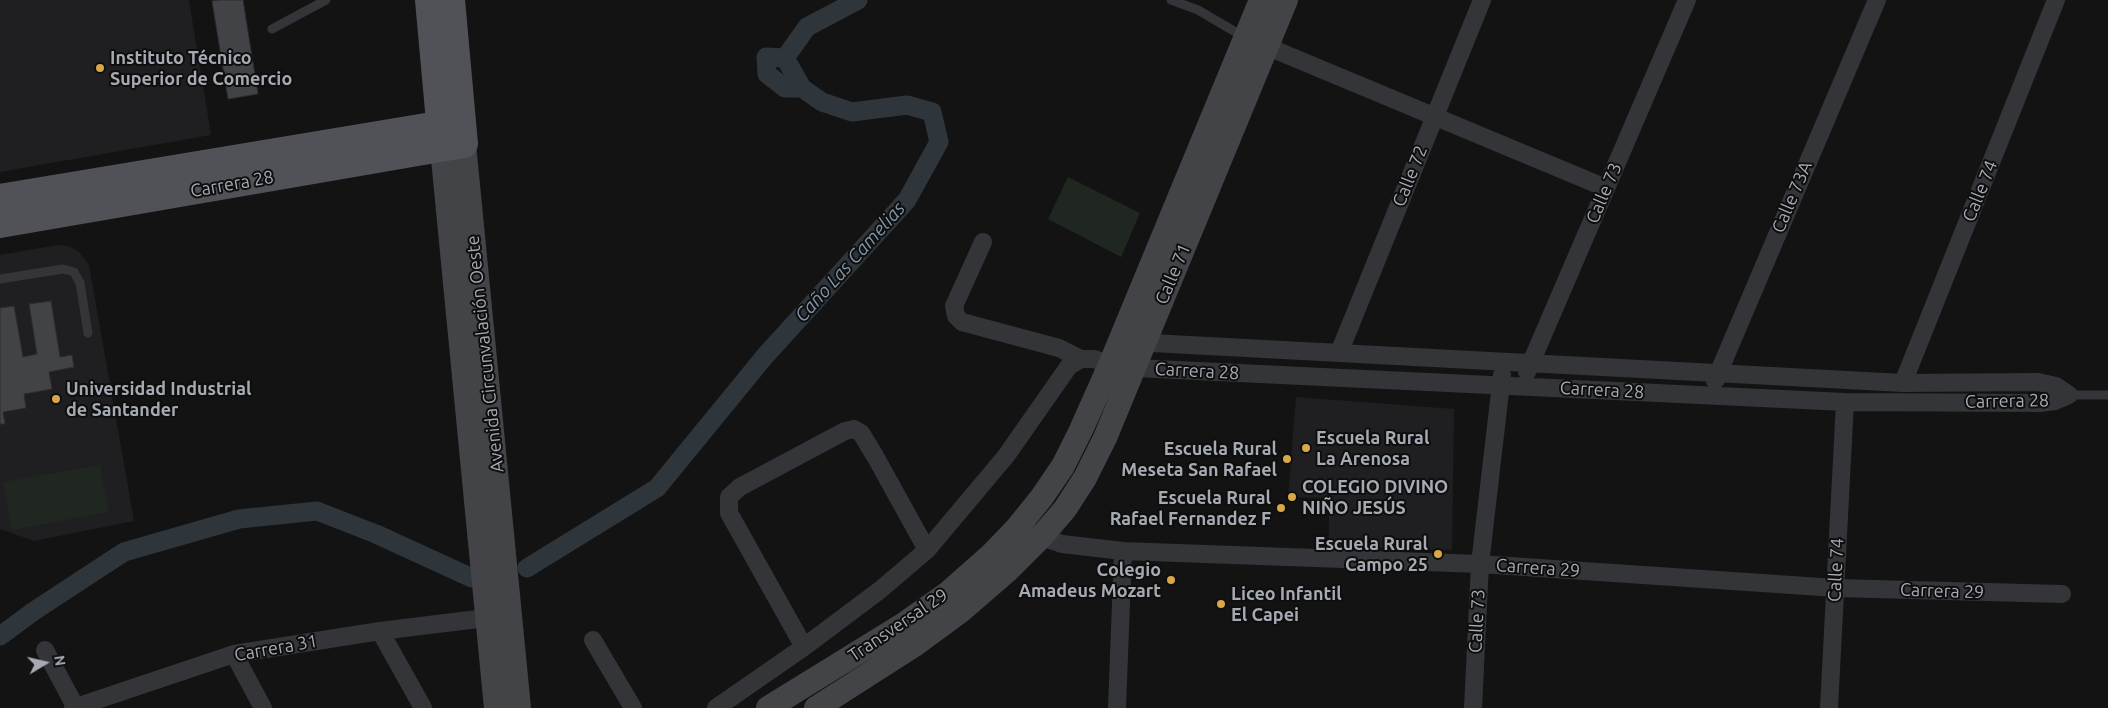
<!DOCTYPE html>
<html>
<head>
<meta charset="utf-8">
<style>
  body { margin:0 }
  #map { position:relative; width:2108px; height:708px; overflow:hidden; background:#131314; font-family:Ubuntu,sans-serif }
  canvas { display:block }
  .north { position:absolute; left:20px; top:638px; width:50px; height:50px; -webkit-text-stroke:4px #0e0e0f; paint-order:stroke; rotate:81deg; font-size:14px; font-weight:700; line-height:20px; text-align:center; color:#a6aab3 }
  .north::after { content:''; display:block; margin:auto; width:18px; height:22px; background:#a6aab3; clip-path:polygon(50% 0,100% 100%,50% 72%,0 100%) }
</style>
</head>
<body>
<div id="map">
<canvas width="2108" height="708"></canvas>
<div class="north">N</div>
</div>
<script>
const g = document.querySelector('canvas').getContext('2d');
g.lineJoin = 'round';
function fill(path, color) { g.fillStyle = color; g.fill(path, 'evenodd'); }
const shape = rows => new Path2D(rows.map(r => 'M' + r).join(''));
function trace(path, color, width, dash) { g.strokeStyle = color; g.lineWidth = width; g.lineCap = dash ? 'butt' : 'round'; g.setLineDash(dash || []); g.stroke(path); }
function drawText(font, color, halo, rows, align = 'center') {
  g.font = font + ' Ubuntu,sans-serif'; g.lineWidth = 4; g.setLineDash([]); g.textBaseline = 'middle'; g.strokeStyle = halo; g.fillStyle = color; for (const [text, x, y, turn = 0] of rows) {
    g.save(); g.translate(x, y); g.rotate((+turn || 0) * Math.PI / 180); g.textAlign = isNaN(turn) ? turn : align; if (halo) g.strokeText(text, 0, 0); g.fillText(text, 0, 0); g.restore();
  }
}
const built = shape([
  [0,0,189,0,211,135,0,172],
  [58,245,68,246,78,251,89,265,134,521,34,541,0,529,0,255],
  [1296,397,1454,409,1452,550,1329,547,1329,498,1288,497]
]);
const green = shape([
  [1068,177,1140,213,1121,257,1048,219],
  [100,465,109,512,12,530,3,482]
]);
const canal = shape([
  [785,58,766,57,767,74,785,88,802,88],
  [527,568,657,488,765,356,907,200,939,142,932,112,907,105,852,112,822,102,802,88,785,58,807,27,858,0],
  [0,636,34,611,124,552,239,519,317,511,376,534,472,578]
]);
const building = shape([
  [219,0,243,0,258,94,228,99,212,1,219,0],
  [51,301,60,357,72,355,74,367,49,372,52,389,24,394,26,408,3,412,5,424,0,424,0,308,14,306,23,357,37,354,29,304,51,301]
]);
const lane = shape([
  [1171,0,1198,10,1244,37],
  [272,29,326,0],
  [0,279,63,269,74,272,80,283,88,333],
  [2069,395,2108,395]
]);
const street = shape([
  [1256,42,1606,188],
  [983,242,954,306,956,316,962,322,1059,348,1081,359],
  [1339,353,1482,0],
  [1527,372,1687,0],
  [1715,381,1877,0],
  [1903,383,2056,0],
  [1031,533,1062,544,1123,551,1480,564,1836,588,2062,594],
  [380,631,423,708],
  [593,640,633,708],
  [804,647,729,513,729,497,740,487,845,431,854,429,861,433,875,456,927,550],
  [45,650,76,708],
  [234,654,263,708],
  [73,708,234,654,380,631,486,618],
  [716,708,804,647,880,590,927,550,1006,456,1069,366,1081,359,1094,359,1110,365,1135,368,1845,402,2040,403,2055,401,2069,395,2056,386,2038,382,1903,383,1133,342],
  [1117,708,1123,551],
  [1473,708,1480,564,1502,375],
  [1829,708,1845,402]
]);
const secondary = shape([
  [464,144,519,708],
  [442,148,496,708],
  [768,708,901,626,948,593,991,555,1017,528,1042,497,1063,466,1081,430,1110,365,1261,0],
  [816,708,913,646,962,610,1007,571,1041,537,1065,509,1085,478,1105,438,1286,0]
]);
const primary = shape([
  [429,0,442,144],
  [0,198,462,121],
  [0,224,464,144,451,0]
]);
const markers = [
  [100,68,5,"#d9a846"],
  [56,399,5,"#d9a846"],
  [1306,448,5,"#d9a846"],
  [1287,459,5,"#d9a846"],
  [1292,497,5,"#d9a846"],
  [1281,508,5,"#d9a846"],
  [1438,554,5,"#d9a846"],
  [1171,580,5,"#d9a846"],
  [1221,604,5,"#d9a846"]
];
const poiNames = [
  ["Instituto Técnico",110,58],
  ["Superior de Comercio",110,79],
  ["Universidad Industrial",66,389],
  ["de Santander",66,410],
  ["Escuela Rural",1316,438],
  ["La Arenosa",1316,459],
  ["Escuela Rural",1277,449,"right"],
  ["Meseta San Rafael",1277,470,"right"],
  ["COLEGIO DIVINO",1302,487],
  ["NIÑO JESÚS",1302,508],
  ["Escuela Rural",1271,498,"right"],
  ["Rafael Fernandez F",1271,519,"right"],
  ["Escuela Rural",1428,544,"right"],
  ["Campo 25",1428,565,"right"],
  ["Colegio",1161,570,"right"],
  ["Amadeus Mozart",1161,591,"right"],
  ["Liceo Infantil",1231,594],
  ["El Capei",1231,615]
];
const streetNames = [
  ["Calle 72",1410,176,-68],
  ["Carrera 28",232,184,-10],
  ["Calle 74",1980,191,-68],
  ["Calle 73",1604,193,-67],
  ["Calle 73A",1792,197,-67],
  ["Calle 71",1173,274,-67],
  ["Avenida Circunvalación Oeste",485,354,-96],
  ["Carrera 28",1197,371,3],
  ["Carrera 28",1602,390,3],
  ["Carrera 28",2007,401,-1],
  ["Carrera 29",1538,568,4],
  ["Calle 74",1836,570,-87],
  ["Carrera 29",1942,591,2],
  ["Calle 73",1477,621,-87],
  ["Transversal 29",898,625,-34],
  ["Carrera 31",276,648,-10]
];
const waterNames = [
  ["Caño Las Camelias",850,262,-48]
];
fill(built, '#1f1f21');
fill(green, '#202620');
trace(canal, '#2e353b', 19);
fill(building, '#424347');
trace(building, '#2d2d30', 1);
trace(lane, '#343538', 9);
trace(street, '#343538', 18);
trace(secondary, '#424448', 24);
trace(primary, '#515257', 28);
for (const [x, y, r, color] of markers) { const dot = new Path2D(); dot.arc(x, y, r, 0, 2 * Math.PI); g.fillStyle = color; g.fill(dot); trace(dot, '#0e0e0f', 2); }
drawText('bold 18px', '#a6aab3', '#0e0e0f', poiNames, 'left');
drawText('18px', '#a6aab3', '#0e0e0f', streetNames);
drawText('italic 19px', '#8197aa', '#0e0e0f', waterNames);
</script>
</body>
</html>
